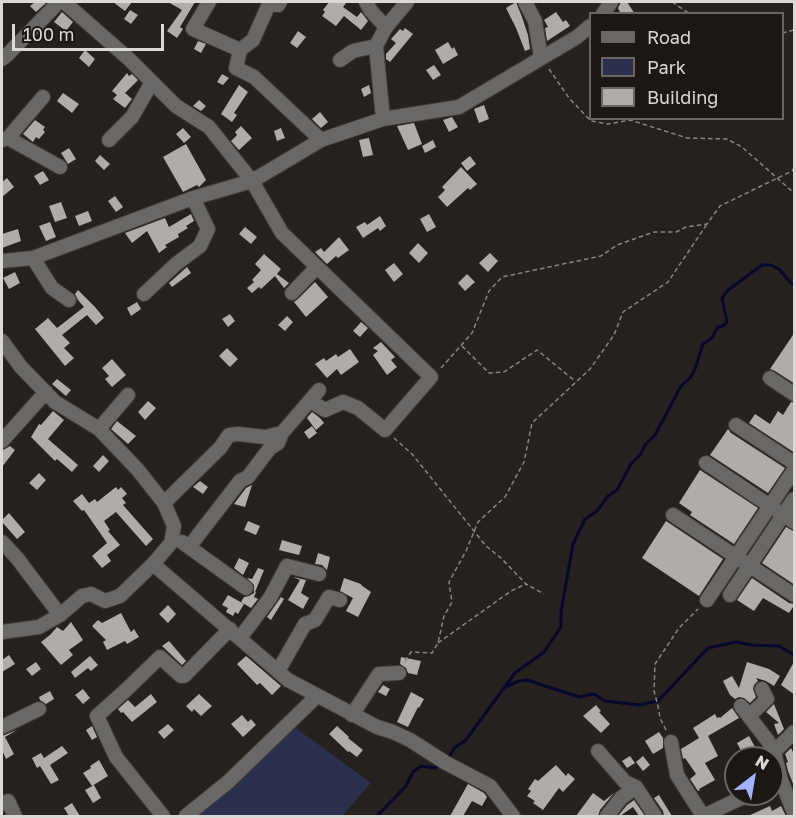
<!DOCTYPE html>
<html>
<head>
<meta charset="utf-8">
<style>
  body { margin:0 }
  #map { position:relative; width:796px; height:818px; overflow:hidden; background:#25211e; font-family:"Golos Text",sans-serif }
  canvas { display:block }
  .frame { position:absolute; inset:0; border:3px solid #dbd9d6; pointer-events:none }
  .legend { position:absolute; left:589px; top:12px; width:195px; height:108px; box-sizing:border-box; background:#1b1814; border:2px solid #686562; margin:0; padding:8px 10px; list-style:none; font-size:18px; color:#dbd9d6 }
  .legend li { display:flex; align-items:center; gap:12px; height:30px }
  .legend b { width:30px; border:2px solid #686562 }
  .north { position:absolute; left:724px; top:746px; width:60px; height:60px; box-sizing:border-box; background:#1b1814; border:2px solid #686562; border-radius:50%; rotate:31deg; font-size:16px; font-weight:700; line-height:24px; text-align:center; color:#dbd9d6 }
  .north::after { content:''; display:block; margin:auto; width:21px; height:27px; background:#a3b2fd; clip-path:polygon(50% 0,100% 100%,50% 72%,0 100%) }
  .scale { position:absolute; left:12px; top:24px; width:152px; height:27px; box-sizing:border-box; border:3px solid #dbd9d6; border-top:0; padding-left:8px; font-size:18px; line-height:21px; white-space:nowrap; color:#dbd9d6; -webkit-text-stroke:4px #1b1814; paint-order:stroke }
</style>
</head>
<body>
<div id="map">
<canvas width="796" height="818"></canvas>
<div class="frame"></div>
<ul class="legend">
<li><b style="height:8px;background:#6a6866"></b>Road</li>
<li><b style="height:16px;background:#2a2f4e"></b>Park</li>
<li><b style="height:16px;background:#b0aca7"></b>Building</li>
</ul>
<div class="north">N</div>
<div class="scale">100 m</div>
</div>
<script>
const g = document.querySelector('canvas').getContext('2d');
g.lineJoin = 'round';
function fill(path, color) { g.fillStyle = color; g.fill(path, 'evenodd'); }
const shape = rows => new Path2D(rows.map(r => 'M' + r).join(''));
function trace(path, color, width, dash) { g.strokeStyle = color; g.lineWidth = width; g.lineCap = dash ? 'butt' : 'round'; g.setLineDash(dash || []); g.stroke(path); }
const green = shape([
  [293,726,371,783,342,816,191,816]
]);
const stream = shape([
  [505,687,519,681,527,680,579,697,594,694,605,701,639,705,658,701,708,648,736,642,751,645,779,646,794,655],
  [447,760,455,747,465,741,515,673,544,652,561,627,561,612,573,544,585,519,597,511,608,496,617,490,631,464,641,454,645,445,655,435,681,386,690,378,695,369,703,344,712,338,717,328,724,325,727,322,722,298,728,290,762,265,770,265,779,269,791,283,794,284],
  [377,816,406,786,413,772,421,766,435,768,440,765]
]);
const building = shape([
  [35,2,47,2,36,12,30,6],
  [113,2,132,2,125,11],
  [168,2,184,2,186,3,187,2,195,2,180,27,183,29,177,38,167,31,182,10],
  [329,2,347,2,343,7,357,17,361,12,368,21,361,30,344,16,336,26,322,16,325,12,323,10],
  [516,2,522,17,528,35,530,49,525,51,516,28,506,8],
  [621,2,627,2,635,14,621,14,618,8],
  [130,10,138,15,131,24,124,19],
  [62,12,73,22,66,31,54,22],
  [556,12,563,22,566,20,570,26,547,41,545,28,548,27,544,20],
  [405,28,413,34,390,62,386,59,386,54,396,43,391,39,400,29,403,31],
  [298,31,306,37,297,48,290,43],
  [198,41,206,44,201,53,194,49],
  [448,42,452,49,454,47,458,55,443,64,435,50],
  [85,50,95,59,89,67,79,58],
  [434,65,441,75,433,80,426,70],
  [127,73,129,76,132,74,138,80,125,93,132,99,125,108,113,99,117,95,112,91],
  [222,74,229,78,223,85,217,82],
  [239,85,248,92,234,113,237,115,232,122,221,114],
  [369,85,371,93,364,97,361,89],
  [63,93,79,104,72,113,57,101],
  [199,100,206,106,201,111,193,106],
  [484,105,489,119,479,123,474,109],
  [320,112,328,122,321,128,312,119],
  [452,117,458,127,449,132,443,120],
  [35,120,45,127,43,130,45,132,39,139,36,137,33,142,23,134],
  [414,123,422,144,408,150,397,126],
  [241,126,252,138,239,150,231,141,237,135,235,132],
  [183,128,191,137,184,143,176,134],
  [281,128,285,138,277,141,274,131],
  [369,138,373,155,363,157,359,140],
  [433,140,436,147,425,153,422,146],
  [186,144,206,180,199,187,197,185,183,192,163,157],
  [69,148,76,159,68,164,61,153],
  [100,155,110,164,104,170,95,161],
  [470,156,476,164,467,171,461,163],
  [461,167,477,184,470,190,468,188,447,207,438,197,445,190,442,187],
  [43,171,49,180,40,185,34,176],
  [7,178,14,187,2,197,2,182],
  [115,196,123,207,116,212,108,201],
  [61,202,67,218,55,222,49,206],
  [88,211,92,221,79,226,75,216],
  [191,214,194,221,186,226,188,228,178,234,179,237,165,245,167,247,159,253,147,231,132,243,125,233,165,218,169,227],
  [429,214,436,227,427,232,420,219],
  [380,216,386,226,380,231,378,228,363,238,356,227,365,222,367,225],
  [50,222,56,237,46,241,39,226],
  [245,227,257,237,251,244,239,234],
  [18,229,21,241,2,248,2,234],
  [339,237,349,250,338,258,336,256,327,264,315,252,321,248,324,252],
  [418,243,428,253,419,263,409,253],
  [490,253,498,261,488,272,479,263],
  [264,254,281,269,277,274,289,283,284,288,275,276,261,289,259,287,252,293,247,288,254,282,252,280,261,270,255,264],
  [394,263,403,274,394,282,385,270],
  [187,267,191,273,172,287,169,283],
  [15,272,20,283,9,289,3,278],
  [467,274,475,282,465,291,458,283],
  [315,282,328,297,306,317,294,302,298,299],
  [78,290,95,307,104,318,96,325,87,315,62,335,70,343,64,348,74,358,65,366,35,329,48,318,57,328,84,307,78,300,75,294],
  [137,302,141,309,131,316,127,308],
  [230,314,235,321,228,327,222,319],
  [287,316,293,322,285,331,278,325],
  [361,322,368,328,360,337,353,331],
  [795,332,795,384,775,371,770,369],
  [381,342,395,357,391,360,397,367,387,375,373,355,378,351,373,348],
  [227,348,238,359,230,367,219,356],
  [350,349,359,362,341,375,337,369,327,378,315,364,324,358,326,361,336,354,338,357],
  [112,359,126,375,112,387,105,379,109,376,102,368],
  [57,379,71,390,66,396,52,384],
  [148,401,156,408,145,420,138,412],
  [791,402,795,403,795,453,749,423,755,414,770,424,778,411,783,415],
  [53,411,64,420,48,439,78,465,72,472,57,459,55,461,31,437,39,424,41,425],
  [312,412,320,418,324,423,316,430,307,418],
  [117,421,136,436,128,444,111,429],
  [312,426,317,433,309,439,304,432],
  [728,429,731,433,785,468,768,493,710,455],
  [10,446,15,450,2,467,2,450,5,449],
  [103,455,109,461,99,472,93,466],
  [700,470,758,508,734,544,690,515,692,512,679,503],
  [39,473,46,480,37,490,29,483],
  [200,481,208,487,203,494,193,487],
  [252,485,245,507,234,504,246,488],
  [116,487,118,490,121,487,127,494,122,498,126,503,123,505,153,539,146,546,116,512,104,521,110,530,108,531,120,545,107,555,111,561,102,568,92,556,107,543,84,510,82,511,73,501,82,494,89,503,95,499,97,502],
  [9,513,25,532,17,539,2,522,2,520],
  [248,521,260,526,256,535,244,530],
  [666,521,723,559,699,596,642,558],
  [786,527,795,532,795,585,762,563],
  [282,540,302,546,299,555,279,550],
  [318,553,330,557,327,570,322,565,315,564],
  [239,558,249,563,243,575,234,568],
  [258,568,264,570,255,592,256,592,254,597,258,599,251,608,241,602,244,597,249,596,254,593,254,585,247,578,252,579],
  [293,577,306,580,301,593,309,598,303,609,288,600,300,580],
  [344,578,361,584,361,585,371,592,358,617,346,611,353,598,340,591],
  [752,578,789,603,795,604,789,613,763,598,754,611,737,600],
  [228,595,244,604,238,614,235,612,233,616,226,612,228,608,222,605],
  [281,597,284,599,271,620,267,617],
  [168,605,176,614,168,623,159,614],
  [121,613,131,632,134,629,139,637,127,644,125,641,107,650,103,642,106,640,92,626,98,620,102,623],
  [71,622,83,640,69,650,73,655,61,665,41,642,50,635,57,627,63,631],
  [169,641,186,661,182,665,162,646],
  [9,655,15,664,2,672,2,660],
  [90,656,98,665,91,671,88,668,75,678,71,672],
  [246,656,281,686,272,695,260,683,257,685,237,664],
  [401,657,421,661,417,675,408,673,406,668,400,664],
  [795,660,795,695,781,685],
  [36,662,41,669,32,676,26,669],
  [747,662,769,669,780,676,774,686,766,681,756,678,758,681,754,685,753,689,756,697,750,703,744,698,739,697,735,699,730,695,723,681,732,676,739,688],
  [383,685,390,689,386,696,378,692],
  [83,689,90,698,83,704,75,695],
  [50,691,54,699,46,704,40,700,39,697],
  [411,692,424,699,419,708,418,707,408,727,397,722],
  [151,694,157,702,132,722,123,712,121,713,118,709,128,700,135,707],
  [199,694,212,706,201,716,194,709,192,712,186,706],
  [774,704,784,729,778,735,774,724,779,723,766,712],
  [596,705,601,711,599,712,610,724,601,733,583,716],
  [732,708,739,718,708,736,718,756,705,763,715,780,699,789,700,790,698,791,690,779,696,774,685,758,683,759,681,749,699,738,693,728,715,714,717,718,719,717,720,718],
  [242,715,248,722,251,719,256,725,243,737,231,724],
  [168,724,174,730,164,739,158,732],
  [92,726,97,737,92,740,86,730],
  [337,726,349,737,348,738,363,750,357,757,349,751,348,752,329,734],
  [17,730,5,737,14,754,6,759,2,750,2,736],
  [659,732,663,738,663,748,653,754,645,741],
  [749,736,761,758,745,758,737,743],
  [62,746,68,753,50,765,59,780,51,784,40,766,37,768,32,758,41,753,44,758],
  [791,748,795,756,794,786,788,771,786,763,788,762,785,754],
  [630,756,635,763,627,768,622,761],
  [643,756,650,765,643,771,636,762],
  [99,760,108,776,92,786,83,773,91,768,90,766],
  [556,765,566,776,568,773,575,779,563,792,559,788,543,810,533,803,535,801,527,796,531,791,528,789,535,779,538,781],
  [468,784,484,793,487,797,482,806,472,801,463,816,450,816],
  [94,785,101,798,93,803,85,790],
  [593,793,604,801,614,793,600,810,598,816,576,816],
  [659,795,672,816,664,816,663,811,654,798],
  [634,800,645,816,639,816,633,807,620,816,618,816,627,805],
  [72,803,80,816,69,816,64,808],
  [770,806,772,811,781,806,786,816,748,816]
]);
const path = shape([
  [672,2,690,14],
  [782,33,794,30],
  [549,69,569,98,591,121,608,124,630,120,687,138,727,139,742,147,794,193],
  [462,346,489,373,504,372,537,350,575,381],
  [441,368,472,333,489,291,502,277,601,256,617,245,654,232,676,232,686,227,707,224,720,206,792,171,794,168],
  [394,438,412,454,486,546,501,558,526,584,544,594],
  [438,643,511,591,526,584],
  [405,661,411,652,432,653,438,643,444,616,452,602,449,582,466,551,478,522,505,497,524,462,532,423,590,369,614,335,623,312,668,282,707,224],
  [666,730,660,718,658,706,654,691,655,664,679,628,698,609]
]);
const minor = shape([
  [64,2,130,60,176,106,209,127,252,181,282,233,431,377,385,430,358,408,343,402,325,410,310,401],
  [209,2,193,29,240,50,236,68,254,77,321,140],
  [366,2,371,11,386,27],
  [525,2,535,21,541,58],
  [603,14,611,2],
  [240,50,253,40,269,4,278,5,280,2],
  [2,59,7,55,53,8,58,2],
  [340,60,353,51,376,46],
  [383,119,376,46,386,27,407,2],
  [8,138,43,97],
  [2,140,8,138,60,167],
  [109,140,132,117,152,82],
  [33,258,52,288,69,300],
  [2,261,33,258,193,198,252,181,321,140,383,119,459,107,577,37,590,26],
  [292,293,317,267],
  [144,294,176,264,200,246,208,229,193,198],
  [2,341,21,367,55,402,99,429,138,470,164,503,174,526,171,543,153,564,120,596,105,601,91,594,82,596,60,615,39,627,2,632],
  [770,378,794,394],
  [736,425,794,463],
  [99,429,128,395],
  [2,441,46,392],
  [706,463,794,522],
  [164,503,220,448,229,435,238,434,265,437,282,433,319,390],
  [673,515,794,595],
  [2,542,17,558,60,615],
  [182,542,246,588],
  [189,547,240,481,248,477,270,448,278,443,282,433],
  [153,564,288,680,377,727,393,732,410,740,446,763,490,786,513,816],
  [730,595,794,499],
  [707,600,794,470],
  [240,638,270,598,287,566,319,574],
  [278,671,305,624,315,620,329,597,340,600],
  [741,706,768,741,774,752,781,780,794,813],
  [352,715,379,674,399,673],
  [749,716,767,699,762,689],
  [2,727,39,709],
  [671,742,677,775,703,816],
  [598,751,625,782,636,787],
  [774,752,794,732],
  [2,804,8,801,15,816],
  [163,816,116,757,97,716,126,690,160,657,181,676,184,676,230,629],
  [186,816,228,782,317,696],
  [607,816,621,798,636,787,655,816],
  [704,816,720,808,750,794]
]);
fill(green, '#2a2f4e');
trace(stream, '#07062d', 3);
fill(building, '#b0aca7');
trace(minor, '#3e3b38', 16);
trace(path, '#888582', 1.5, [4.5, 3]);
trace(minor, '#6a6866', 14);
</script>
</body>
</html>
